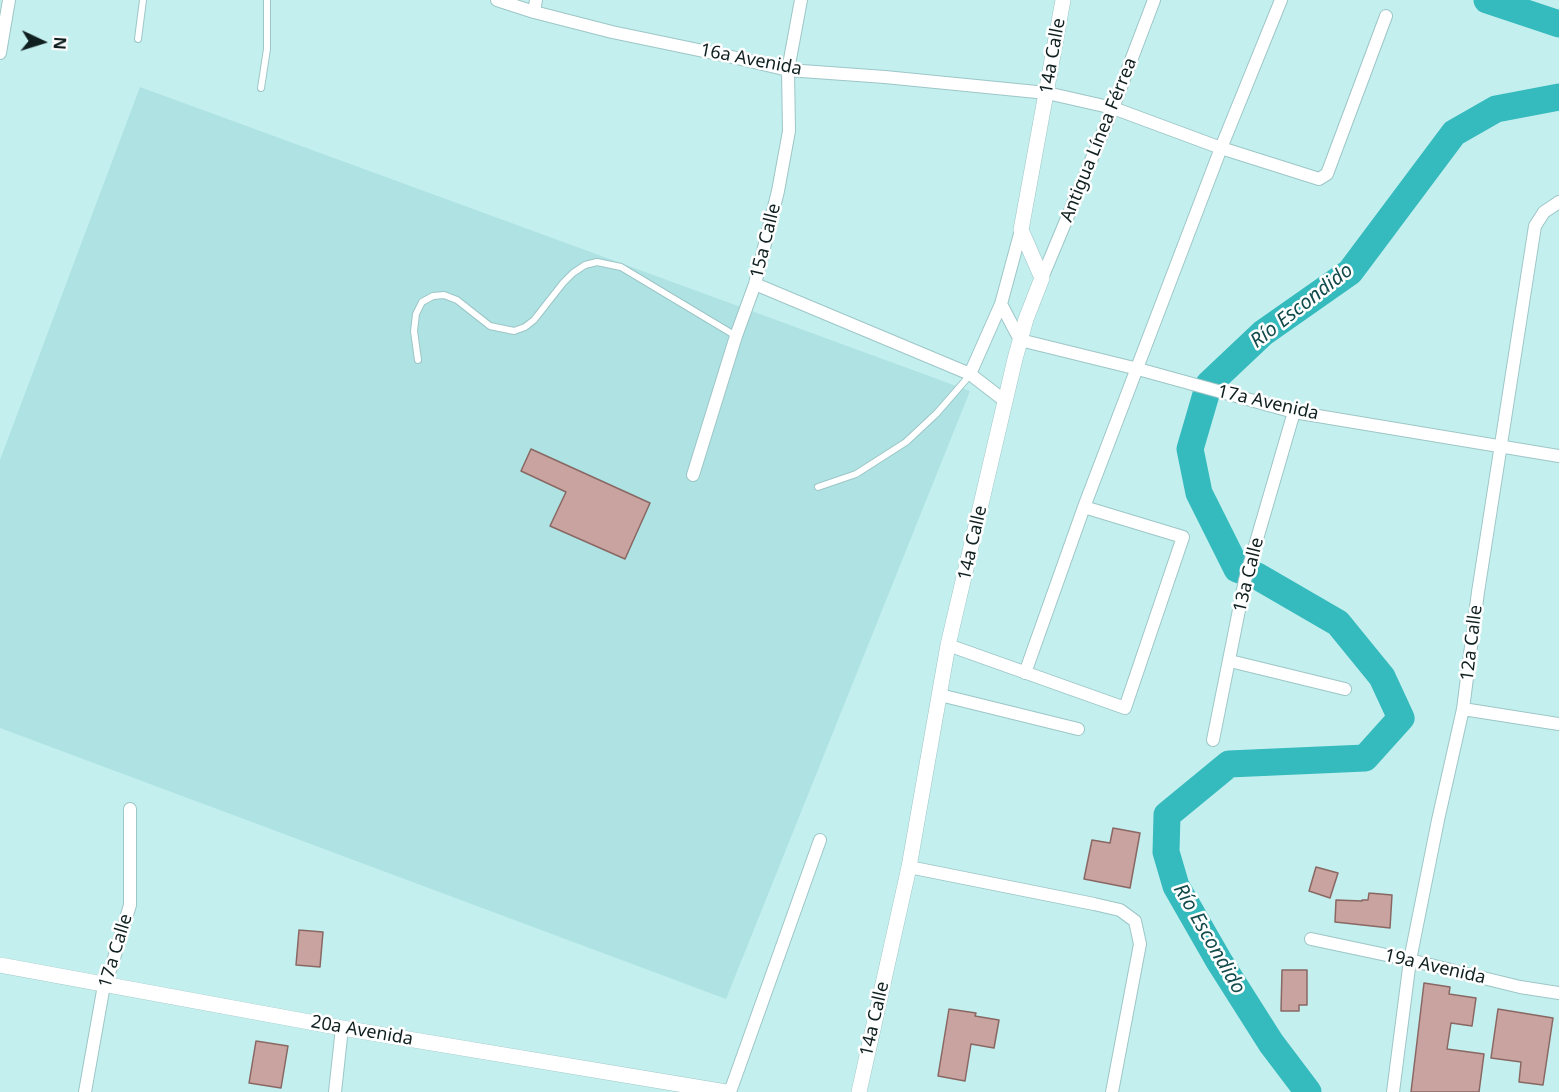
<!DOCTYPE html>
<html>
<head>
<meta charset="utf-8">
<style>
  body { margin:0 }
  #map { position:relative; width:1559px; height:1092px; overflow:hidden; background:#c4efef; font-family:"Noto Sans",sans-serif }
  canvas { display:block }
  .north { position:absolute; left:12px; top:12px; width:60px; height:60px; -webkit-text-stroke:4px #fff; paint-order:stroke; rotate:94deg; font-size:16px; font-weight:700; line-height:24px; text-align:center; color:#102020 }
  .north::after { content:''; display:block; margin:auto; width:21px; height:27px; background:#102020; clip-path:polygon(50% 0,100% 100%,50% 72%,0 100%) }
</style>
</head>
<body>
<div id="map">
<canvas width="1559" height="1092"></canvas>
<div class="north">N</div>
</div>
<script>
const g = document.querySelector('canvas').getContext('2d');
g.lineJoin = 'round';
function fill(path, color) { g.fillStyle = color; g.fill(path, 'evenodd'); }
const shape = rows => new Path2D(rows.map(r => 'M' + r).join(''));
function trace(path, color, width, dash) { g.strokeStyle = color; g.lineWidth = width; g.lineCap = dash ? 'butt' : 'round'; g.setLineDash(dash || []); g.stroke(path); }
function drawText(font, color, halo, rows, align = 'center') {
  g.font = font + ' "Noto Sans",sans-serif'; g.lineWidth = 5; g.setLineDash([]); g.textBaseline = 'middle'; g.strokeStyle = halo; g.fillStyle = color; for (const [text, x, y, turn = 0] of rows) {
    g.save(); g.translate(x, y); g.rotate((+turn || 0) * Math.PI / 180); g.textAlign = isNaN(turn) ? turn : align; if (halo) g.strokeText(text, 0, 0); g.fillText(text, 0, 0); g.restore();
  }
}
const built = shape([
  [140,87,970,391,726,999,0,728,0,460]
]);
const river = shape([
  [1487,0,1559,24],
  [1308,1092,1271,1043,1219,961,1176,886,1166,852,1167,815,1229,764,1365,758,1401,718,1382,677,1338,623,1257,576,1237,569,1199,493,1190,449,1209,384,1263,333,1350,272,1454,133,1496,109,1559,97]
]);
const building = shape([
  [531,449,650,503,625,559,550,526,566,492,521,471,531,449],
  [1113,828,1140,833,1130,888,1084,879,1092,840,1110,843,1113,828],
  [1316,867,1338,873,1330,898,1309,891,1316,867],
  [1369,893,1392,895,1390,928,1335,922,1336,900,1362,901,1362,900,1368,900,1369,893],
  [299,930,323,932,320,967,296,965,299,930],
  [1282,970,1307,970,1307,1005,1299,1005,1299,1011,1281,1011,1282,970],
  [1424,983,1450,987,1449,994,1476,998,1472,1026,1451,1023,1447,1049,1484,1054,1479,1092,1411,1092,1424,983],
  [949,1009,976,1013,975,1016,999,1020,994,1048,971,1044,965,1081,938,1076,949,1009],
  [1498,1009,1553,1018,1543,1085,1519,1082,1521,1062,1491,1058,1498,1009],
  [256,1041,288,1046,281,1088,249,1083,256,1041]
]);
const service = shape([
  [138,39,143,0],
  [261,88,267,49,267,0],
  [418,360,414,331,416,314,422,302,433,296,444,295,457,300,490,326,514,331,525,327,534,320,563,283,573,273,585,265,597,262,621,267,736,336],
  [818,487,856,474,906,442,937,413,970,375]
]);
const minor = shape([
  [497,0,534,12,612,32,737,58,788,70,885,77,1047,93,1113,108,1221,148,1319,179,1327,174,1386,16],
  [534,12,536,0],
  [0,53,9,0],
  [1042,278,1113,108,1154,0],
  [755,284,970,374,1001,304,1021,230],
  [1001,304,1020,340,1138,369,1294,412,1559,456],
  [970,374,1005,401],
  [693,475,736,336,755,284,778,191,789,131,788,70,801,0],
  [948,645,1125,708,1183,537,1084,507],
  [1230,661,1345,689],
  [1025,673,1084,507,1221,148,1281,0],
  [940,695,1078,729],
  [1463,709,1559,724],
  [1213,740,1245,580,1294,412],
  [909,867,1094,904,1120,910,1135,921,1140,944,1112,1092],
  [1311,939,1410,960,1520,987,1559,993],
  [85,1092,104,985,112,965,130,905,130,809],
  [335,1092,342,1028],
  [730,1092,820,840],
  [1393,1092,1410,960,1438,820,1463,709,1478,592,1535,226,1544,212,1559,202]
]);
const tertiary = shape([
  [0,965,342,1028,726,1092],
  [859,1092,909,867,948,645,1015,359,1026,319,1042,278,1021,230,1063,0]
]);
const streetNames = [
  ["14a Calle",1053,56,-80],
  ["16a Avenida",751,60,11],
  ["Antigua Línea Férrea",1099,140,-68],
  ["15a Calle",766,241,-76],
  ["17a Avenida",1268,403,13],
  ["14a Calle",973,543,-77],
  ["13a Calle",1249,575,-76],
  ["12a Calle",1472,643,-83],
  ["17a Calle",116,951,-73],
  ["19a Avenida",1435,967,13],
  ["14a Calle",875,1019,-77],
  ["20a Avenida",362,1031,10]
];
const waterNames = [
  ["Río Escondido",1302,306,-38],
  ["Río Escondido",1209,939,60]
];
fill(built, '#aee2e3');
trace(river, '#35babd', 27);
fill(building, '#c8a39f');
trace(building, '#896864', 1.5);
trace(service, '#9dc6c7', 8);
trace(minor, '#9dc6c7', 14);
trace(tertiary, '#9dc6c7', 16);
trace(service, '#fff', 6);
trace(minor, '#fff', 12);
trace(tertiary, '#fff', 15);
drawText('18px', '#102020', '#fff', streetNames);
drawText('italic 20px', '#144c4d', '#fff', waterNames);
</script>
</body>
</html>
